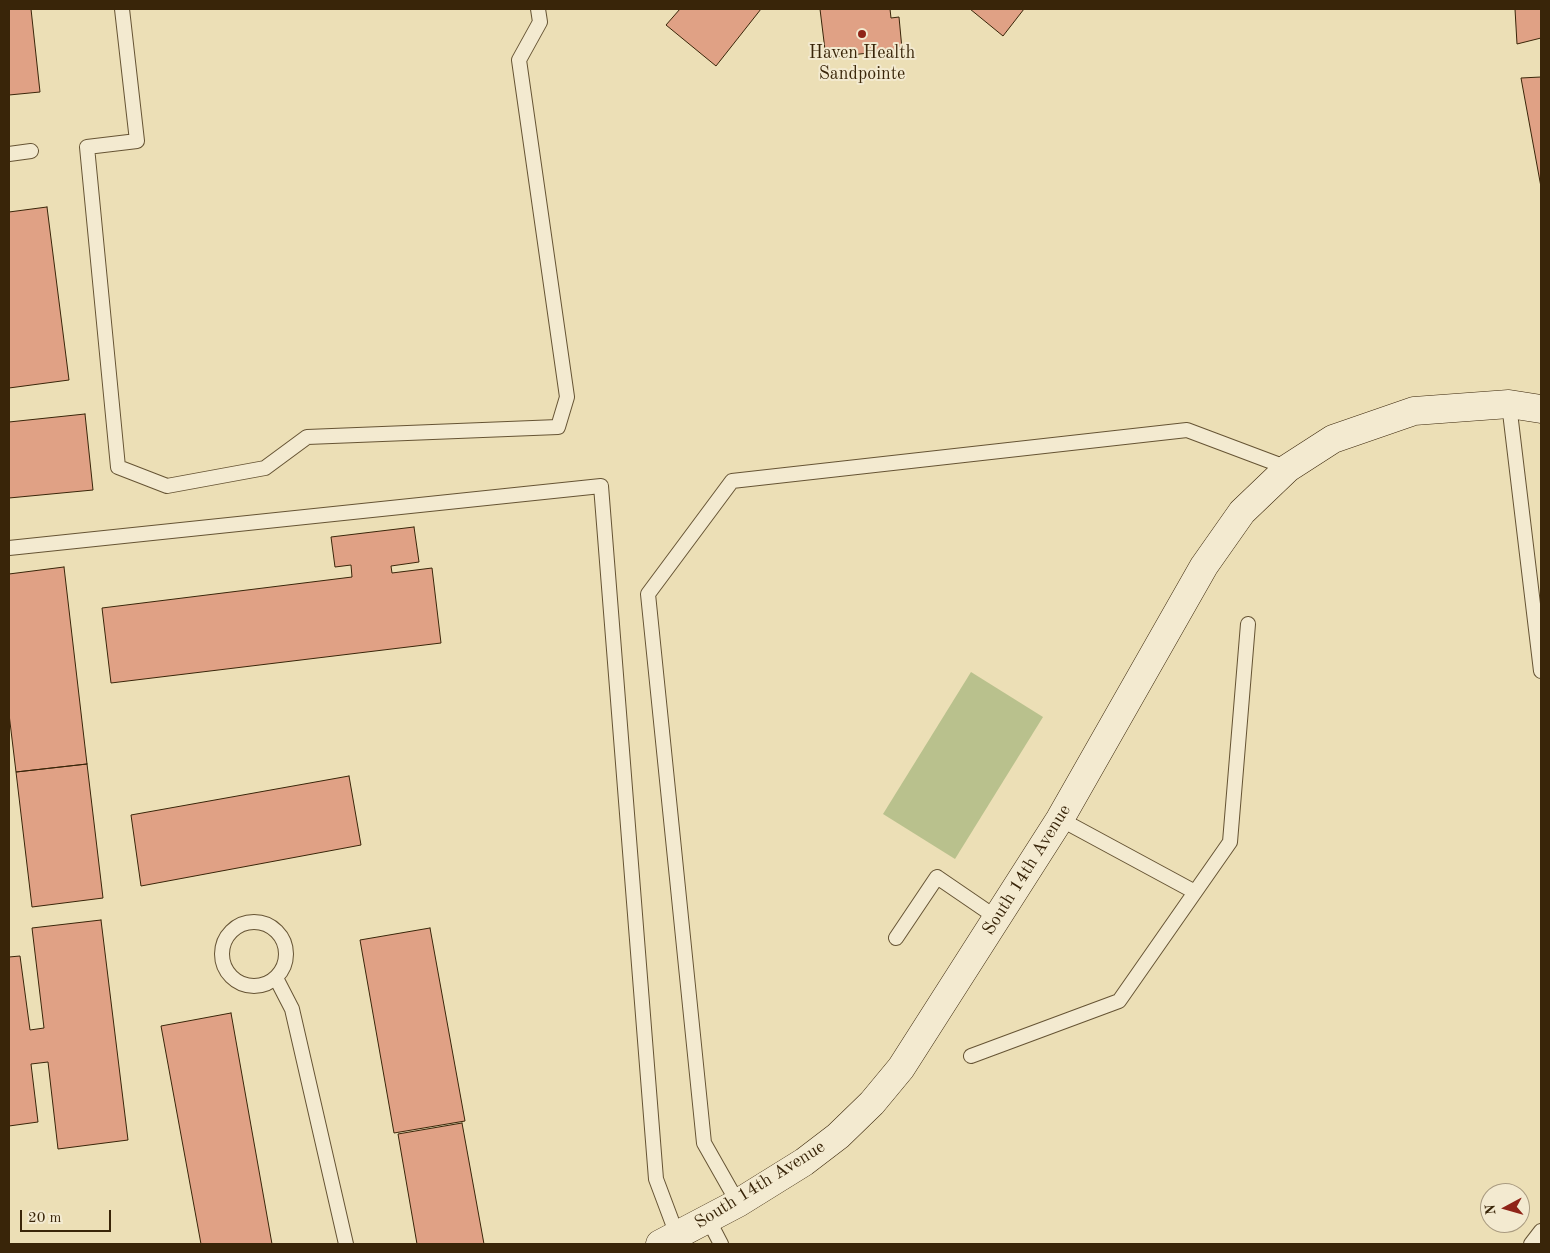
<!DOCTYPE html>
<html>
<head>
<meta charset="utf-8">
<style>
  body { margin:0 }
  #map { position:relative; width:1550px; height:1253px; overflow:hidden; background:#ecdfb6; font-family:"Old Standard TT",serif }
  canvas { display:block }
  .frame { position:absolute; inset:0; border:10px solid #392509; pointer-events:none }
  .north { position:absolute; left:1480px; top:1183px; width:50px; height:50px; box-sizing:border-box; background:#f3ead0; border:1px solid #a99b80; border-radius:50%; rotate:264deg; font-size:14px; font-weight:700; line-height:20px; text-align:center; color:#392509 }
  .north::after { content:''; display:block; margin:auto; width:18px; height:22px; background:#8f2418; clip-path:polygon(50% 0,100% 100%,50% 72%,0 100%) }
  .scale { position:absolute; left:20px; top:1210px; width:91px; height:22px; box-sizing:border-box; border:2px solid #392509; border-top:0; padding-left:6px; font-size:15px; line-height:18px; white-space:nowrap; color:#392509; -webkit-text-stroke:4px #f3ead0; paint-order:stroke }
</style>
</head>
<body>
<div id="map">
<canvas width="1550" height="1253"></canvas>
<div class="frame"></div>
<div class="north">N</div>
<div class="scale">20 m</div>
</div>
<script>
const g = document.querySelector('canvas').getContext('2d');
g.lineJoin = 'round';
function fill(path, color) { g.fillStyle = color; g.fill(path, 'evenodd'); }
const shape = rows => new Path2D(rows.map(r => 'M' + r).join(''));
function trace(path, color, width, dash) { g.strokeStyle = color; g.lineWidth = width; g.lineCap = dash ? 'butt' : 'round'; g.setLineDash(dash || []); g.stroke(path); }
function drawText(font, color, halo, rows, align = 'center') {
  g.font = font + ' "Old Standard TT",serif'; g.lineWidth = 4; g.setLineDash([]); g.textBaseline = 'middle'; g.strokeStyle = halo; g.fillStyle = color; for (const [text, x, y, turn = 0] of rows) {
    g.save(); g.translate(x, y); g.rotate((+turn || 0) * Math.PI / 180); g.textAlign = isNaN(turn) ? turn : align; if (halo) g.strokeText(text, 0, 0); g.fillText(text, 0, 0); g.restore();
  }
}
const green = shape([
  [971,672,1043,717,955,859,883,814]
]);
const building = shape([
  [9,9,31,9,40,92,9,95,9,9],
  [680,9,761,9,716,66,666,25,680,9],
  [820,9,890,9,891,18,899,17,902,49,826,58,820,9],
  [970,9,1024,9,1003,36,970,9],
  [1515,9,1541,9,1541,38,1517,44,1515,9],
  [1541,77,1541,187,1521,78,1541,77],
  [47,207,69,380,9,388,9,212,47,207],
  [85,414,93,490,9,498,9,422,85,414],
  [414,527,419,562,391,566,392,573,432,568,441,643,111,683,102,608,352,577,351,565,335,567,331,537,414,527],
  [64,567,87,764,16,772,9,714,9,574,64,567],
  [87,764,103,898,32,907,16,772,87,764],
  [349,776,361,845,141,886,131,815,349,776],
  [101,920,128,1140,58,1149,48,1062,31,1064,38,1122,9,1126,9,957,20,956,30,1030,44,1028,32,928,101,920],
  [430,928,465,1121,394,1133,360,940,430,928],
  [231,1013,272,1244,201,1244,161,1026,231,1013],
  [462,1123,484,1244,417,1244,398,1134,462,1123]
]);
const lane = shape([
  [122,9,137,141,87,147,118,467,167,486,265,468,307,437,558,427,567,397,519,60,540,22,538,9],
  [9,154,31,151],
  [1509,404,1541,671],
  [9,548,601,486,656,1179,677,1235],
  [1060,819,1195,892],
  '222 954a32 32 0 1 1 64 0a32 32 0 1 1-64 0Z',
  [896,938,937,877,997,918],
  [276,978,292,1009,346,1244],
  [971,1056,1119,1001,1230,842,1248,624],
  [738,1203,704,1143,648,594,732,481,1187,430,1288,468],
  [708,1219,721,1244],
  [1531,1244,1541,1231]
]);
const secondary = shape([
  [660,1244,738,1203,804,1162,838,1136,872,1103,901,1068,1060,819,1204,566,1242,512,1288,468,1333,439,1414,411,1509,404,1541,409]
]);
const markers = [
  [862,34,5,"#8f2418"]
];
const poiNames = [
  ["Haven Health",862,53],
  ["Sandpointe",862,74]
];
const streetNames = [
  ["South 14th Avenue",1027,870,-58],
  ["South 14th Avenue",760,1185,-32]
];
fill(green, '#b9c18d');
fill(building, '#e0a185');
trace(building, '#392509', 1);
trace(lane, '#665434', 16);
trace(secondary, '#392509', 29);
trace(lane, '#f3ead0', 14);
trace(secondary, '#f3ead0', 28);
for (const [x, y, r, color] of markers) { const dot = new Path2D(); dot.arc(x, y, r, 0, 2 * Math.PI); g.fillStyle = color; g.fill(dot); trace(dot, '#f3ead0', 2); }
drawText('18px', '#392509', '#f3ead0', poiNames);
drawText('18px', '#392509', '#f3ead0', streetNames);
</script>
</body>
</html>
